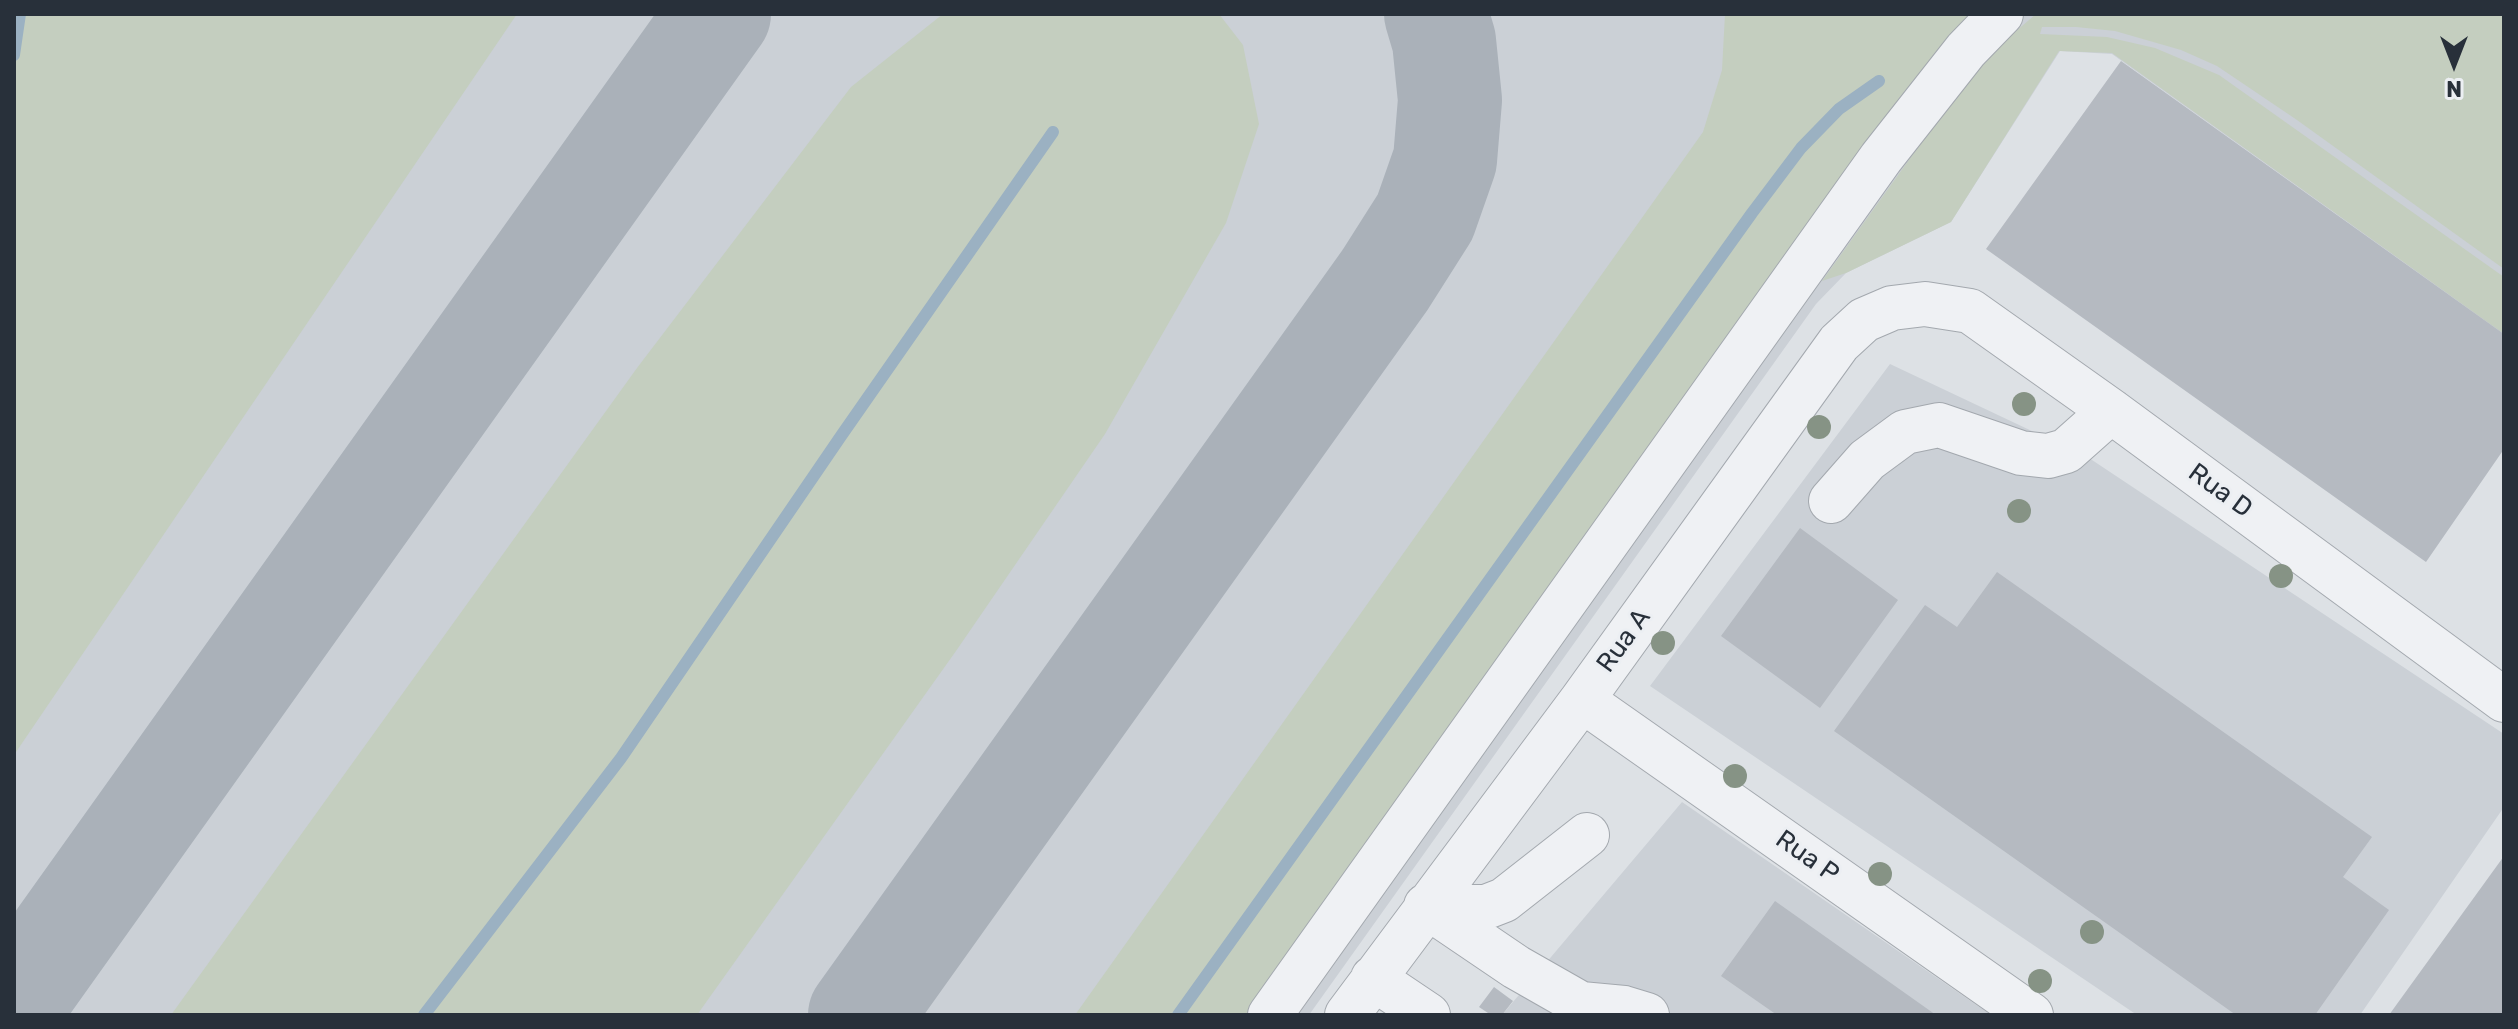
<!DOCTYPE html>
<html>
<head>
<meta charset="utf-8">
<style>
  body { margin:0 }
  #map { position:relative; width:2518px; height:1029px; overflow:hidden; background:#dde1e5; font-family:Rubik,sans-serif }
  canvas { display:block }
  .frame { position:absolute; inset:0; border:16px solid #28303a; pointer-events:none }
  .north { position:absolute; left:2414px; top:24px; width:80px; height:80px; -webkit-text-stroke:6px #eceff3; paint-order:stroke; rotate:180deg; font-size:22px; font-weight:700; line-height:32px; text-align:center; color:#28303a }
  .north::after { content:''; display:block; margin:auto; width:28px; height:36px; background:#28303a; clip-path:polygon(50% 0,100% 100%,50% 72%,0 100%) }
</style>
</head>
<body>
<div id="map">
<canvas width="2518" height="1029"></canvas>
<div class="frame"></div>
<div class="north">N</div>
</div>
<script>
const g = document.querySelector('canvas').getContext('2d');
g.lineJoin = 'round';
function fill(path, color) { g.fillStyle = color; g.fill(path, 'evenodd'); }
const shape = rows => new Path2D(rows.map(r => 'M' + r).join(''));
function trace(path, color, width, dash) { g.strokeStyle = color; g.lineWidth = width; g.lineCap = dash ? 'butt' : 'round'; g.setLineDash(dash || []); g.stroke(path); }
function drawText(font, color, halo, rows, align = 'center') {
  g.font = font + ' Rubik,sans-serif'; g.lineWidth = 6; g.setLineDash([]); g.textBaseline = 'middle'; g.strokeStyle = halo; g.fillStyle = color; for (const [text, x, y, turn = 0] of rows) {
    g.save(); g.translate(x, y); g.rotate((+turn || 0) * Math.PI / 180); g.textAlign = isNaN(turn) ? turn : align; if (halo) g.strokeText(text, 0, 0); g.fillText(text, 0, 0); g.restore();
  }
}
const built = shape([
  [14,14,2504,14,2504,334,2112,54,2060,51,1951,222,1846,273,1816,304,1309,1015,14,1015],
  [1890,364,2089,458,2504,734,2504,807,2360,1015,2137,1015,1650,686],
  [1682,802,1991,1015,1502,1015]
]);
const green = shape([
  [14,14,517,14,14,755],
  [943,14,1219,14,1243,45,1259,124,1226,223,1105,434,956,651,697,1015,171,1015,637,368,851,87],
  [1725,14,1969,14,1900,97,1248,1015,1075,1015,1703,132,1722,70],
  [2036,14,2504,14,2504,269,2297,120,2217,66,2181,50,2115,31,2076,27,2042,27,2040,34,2107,37,2155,48,2219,75,2504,277,2504,334,2112,53,2059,51,1951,222,1846,273,1822,281,1934,125,1993,51]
]);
const stream = shape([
  [14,55,20,14],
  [424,1015,621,758,841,436,1053,132],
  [1178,1015,1752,213,1801,148,1839,109,1879,81]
]);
const taxiway = shape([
  [14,1003,719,14],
  [860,1015,1385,280,1425,217,1445,160,1450,100,1444,41,1436,14]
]);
const building = shape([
  [2121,61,2504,334,2504,449,2426,562,1986,249],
  [1800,528,1898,600,1820,708,1721,636],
  [1997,572,2372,837,2343,877,2389,910,2315,1015,2236,1015,1834,731,1925,605,1957,627],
  [2504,856,2504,1015,2389,1015],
  [1775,901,1936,1015,1777,1015,1721,976],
  [1494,987,1513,1001,1502,1015,1491,1015,1479,1007]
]);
const minor = shape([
  [1831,501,1867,460,1905,432,1939,425,2021,453,2048,456,2066,451,2111,411],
  [1582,700,2031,1015],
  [1426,906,1516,967,1581,1004,1624,1008,1647,1015],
  [1426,906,1486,907,1504,900,1587,835],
  [1373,978,1428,1015],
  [1270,1015,1881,158,1966,50,2001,14],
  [1347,1015,1582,700,1839,343,1864,320,1892,308,1925,304,1970,311,2111,411,2504,700]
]);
const trees = [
  [2024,404],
  [1819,427],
  [2019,511],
  [2281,576],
  [1663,643],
  [1735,776],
  [1880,874],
  [2092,932],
  [2040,981]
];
const streetNames = [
  ["Rua D",2220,491,36],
  ["Rua A",1624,641,-54],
  ["Rua P",1807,857,35]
];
fill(built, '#cbd0d6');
fill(green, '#c4cebf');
trace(stream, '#9bb1c2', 12);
trace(taxiway, '#aab1b9', 104);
fill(building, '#b5bac1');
trace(minor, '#a3a8ae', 46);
trace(minor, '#eff1f4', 44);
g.fillStyle = '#869385';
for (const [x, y] of trees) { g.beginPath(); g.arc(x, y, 12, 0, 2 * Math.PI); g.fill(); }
drawText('26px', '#28303a', '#eceff3', streetNames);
</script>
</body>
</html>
